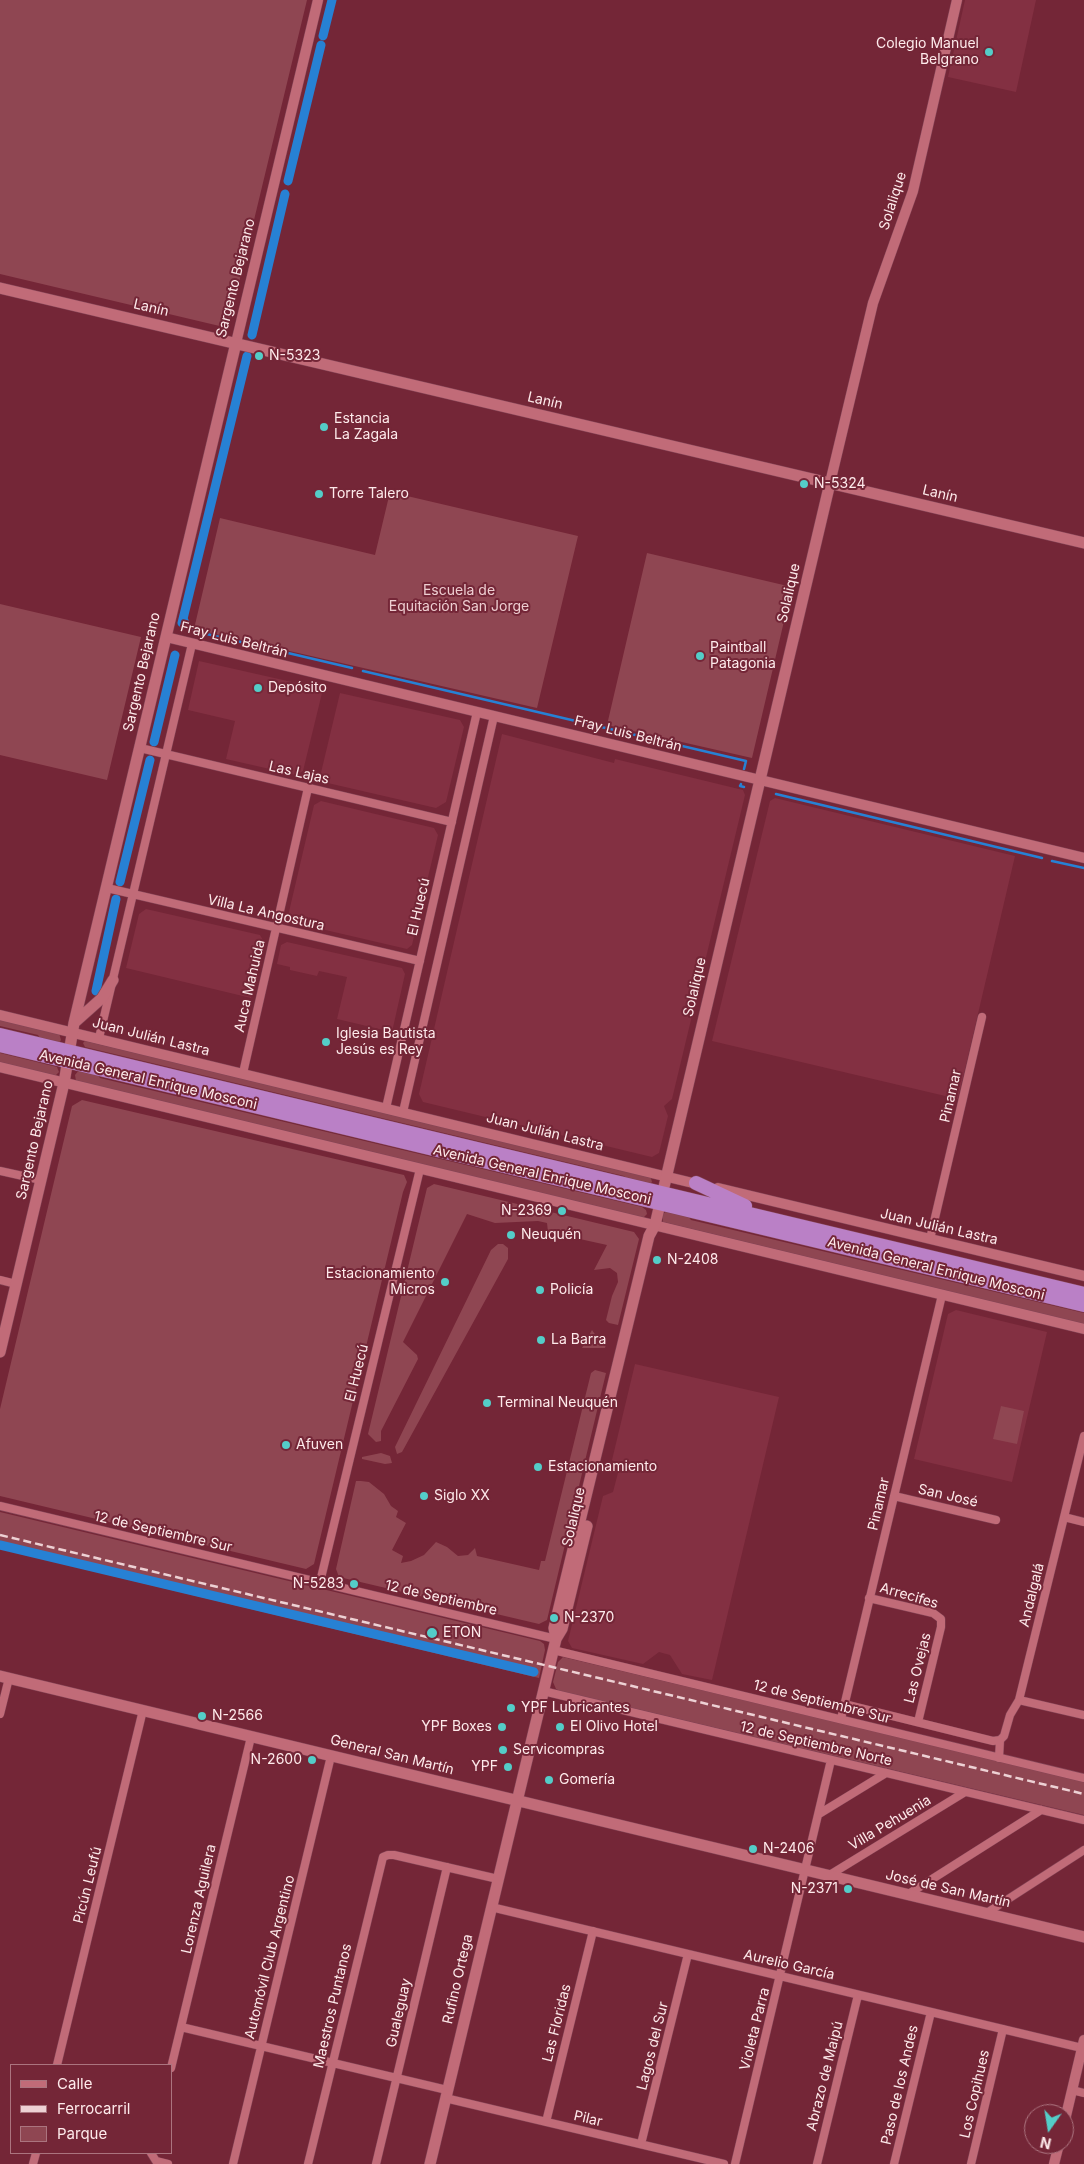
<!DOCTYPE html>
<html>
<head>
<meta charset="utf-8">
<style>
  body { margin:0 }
  #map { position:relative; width:1084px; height:2164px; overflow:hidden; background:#742637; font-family:Inter,sans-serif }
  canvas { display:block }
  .legend { position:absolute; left:10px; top:2064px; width:162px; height:90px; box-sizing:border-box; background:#742637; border:1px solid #ab747f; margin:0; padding:6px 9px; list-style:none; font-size:15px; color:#feeaeb }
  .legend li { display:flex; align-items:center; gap:10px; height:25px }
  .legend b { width:25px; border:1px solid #ab747f }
  .north { position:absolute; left:1024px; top:2104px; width:50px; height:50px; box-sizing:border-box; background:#742637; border:1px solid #ab747f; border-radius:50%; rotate:193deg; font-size:14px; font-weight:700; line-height:20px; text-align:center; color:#feeaeb }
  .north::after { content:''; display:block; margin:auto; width:18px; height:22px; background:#54cdc8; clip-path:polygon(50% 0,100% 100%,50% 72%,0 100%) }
</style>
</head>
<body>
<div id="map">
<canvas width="1084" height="2164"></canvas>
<ul class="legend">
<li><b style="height:6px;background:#c16b78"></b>Calle</li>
<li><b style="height:6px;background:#edd1d4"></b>Ferrocarril</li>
<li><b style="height:14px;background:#8f4652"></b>Parque</li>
</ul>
<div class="north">N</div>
</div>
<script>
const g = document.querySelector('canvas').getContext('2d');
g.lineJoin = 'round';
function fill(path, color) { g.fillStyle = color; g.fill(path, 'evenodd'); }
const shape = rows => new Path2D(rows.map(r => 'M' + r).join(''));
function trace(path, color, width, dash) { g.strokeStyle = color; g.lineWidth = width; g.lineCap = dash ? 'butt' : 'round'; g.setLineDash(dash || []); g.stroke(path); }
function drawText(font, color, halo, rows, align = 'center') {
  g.font = font + ' Inter,sans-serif'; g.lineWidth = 4; g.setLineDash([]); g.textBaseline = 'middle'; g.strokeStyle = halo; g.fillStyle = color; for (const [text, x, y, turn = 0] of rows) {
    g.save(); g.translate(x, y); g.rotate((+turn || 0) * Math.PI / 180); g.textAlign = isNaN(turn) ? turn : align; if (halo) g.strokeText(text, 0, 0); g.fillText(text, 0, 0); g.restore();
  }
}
const built = shape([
  [965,0,1036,0,1016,92,948,77],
  [199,661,323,689,303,771,296,775,226,759,235,721,188,710],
  [340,693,460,720,464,727,446,802,436,808,319,781],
  [502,734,614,763,615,759,743,790,745,795,672,1099,664,1106,668,1116,659,1153,652,1157,423,1102,419,1094],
  [775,798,1015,856,958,1099,712,1041,770,801],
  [321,801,434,828,438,835,412,945,407,949,291,922,288,916,314,805],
  [146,909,260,935,264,942,251,998,126,968,139,914],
  [287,942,402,968,405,974,392,1032,337,1019,347,977,319,971,317,976,290,970,290,967,277,964,281,945],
  [956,1310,1047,1332,1012,1482,914,1459,948,1314],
  [635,1364,779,1397,712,1680,682,1674,670,1655,659,1652,643,1664,572,1648,568,1641,603,1496,613,1492,619,1469,612,1460]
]);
const green = shape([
  [0,0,307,0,228,328,0,274],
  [390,492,578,536,537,708,194,629,220,518,375,555],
  [647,553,792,587,752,758,607,725],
  [0,604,141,637,107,780,0,755],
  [0,1019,59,1033,61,1040,59,1043,41,1040,38,1035,0,1026],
  [85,1041,650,1175,652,1182,650,1184,627,1181,624,1176,85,1047,83,1043],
  [0,1053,57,1067,59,1072,55,1076,0,1063],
  [79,1070,97,1073,100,1078,642,1207,646,1210,647,1214,643,1218,76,1081,75,1075],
  [82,1100,404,1175,407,1182,403,1192,314,1564,306,1569,0,1496,0,1409,72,1106],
  [434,1184,634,1232,639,1239,618,1325,609,1323,606,1320,612,1296,618,1282,617,1273,610,1268,594,1270,607,1245,548,1232,547,1223,538,1221,495,1223,467,1214,403,1342,417,1355,418,1359,381,1431,381,1441,376,1442,368,1434,427,1188],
  [667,1211,686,1214,691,1220,1084,1313,1084,1324,663,1222,663,1214],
  [498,1244,503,1244,508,1248,508,1259,402,1452,397,1454,395,1447,491,1250],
  [592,1330,599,1340,606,1344,605,1348,582,1348],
  [595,1370,606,1373,547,1620,539,1624,339,1577,336,1569,356,1481,361,1481,369,1482,384,1494,391,1506,398,1511,396,1517,406,1523,392,1550,403,1556,401,1563,411,1561,424,1555,436,1542,447,1547,458,1556,468,1555,475,1548,477,1556,539,1570,541,1561,545,1561,591,1373],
  [1001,1406,1024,1411,1017,1444,993,1439],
  [381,1453,390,1456,392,1463,385,1464,362,1459,362,1457],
  [0,1512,540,1641,544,1644,545,1650,539,1678,0,1549],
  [563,1657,1084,1781,1084,1815,560,1691,556,1689,553,1682,558,1662]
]);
const stream = shape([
  [184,615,194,631,352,668],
  [363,671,746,761,744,769],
  [741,784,740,786,744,787],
  [776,794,1042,858],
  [1052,861,1084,868]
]);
const canal = shape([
  [323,36,332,0],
  [288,181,321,45],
  [252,335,285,194],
  [182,623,247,356],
  [154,742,175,655],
  [120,882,150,760],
  [96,991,116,899],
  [0,1545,534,1672]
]);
const minor = shape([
  [140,748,452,822],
  [107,888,420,961],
  [99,1038,192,644],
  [243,1073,308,788],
  [386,1108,477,712],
  [403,1112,494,716],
  [0,1171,41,1180],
  [930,1239,982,1017],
  [0,1280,16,1284],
  [894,1496,996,1520],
  [0,1506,556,1639],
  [1064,1517,1084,1522],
  [320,1582,420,1169],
  [869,1598,933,1613,941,1619,941,1627,918,1722],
  [553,1650,1084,1778],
  [543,1691,1084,1820],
  [1019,1700,1084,1715],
  [844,1704,993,1741,1000,1740],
  [0,1714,9,1678],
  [841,1719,942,1295],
  [999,1758,1000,1740,1004,1736,1010,1715,1019,1700,1084,1436],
  [819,1814,886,1773],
  [828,1876,965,1792],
  [907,1895,1041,1810],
  [491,1907,1082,2048],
  [985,1914,1084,1850],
  [181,2027,447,2090],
  [57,2065,143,1710],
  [171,2068,251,1737],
  [1072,2090,1084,2093],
  [445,2098,724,2164],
  [546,2122,593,1931],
  [641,2144,688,1954],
  [151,2153,156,2161,168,2164],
  [33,2164,36,2153],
  [233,2164,331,1756],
  [308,2164,383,1857,388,1855,394,1855,498,1879],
  [376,2164,447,1867],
  [735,2164,831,1760],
  [817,2164,858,1995],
  [894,2164,931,2012],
  [971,2164,1003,2029]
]);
const tertiary = shape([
  [236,343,318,0],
  [830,483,873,303,913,191,957,0],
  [166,637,1084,858],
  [0,1015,701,1185],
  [0,1067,1084,1329],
  [718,1188,1084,1276],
  [1064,2124,1084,2040],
  [1054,2164,1059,2144]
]);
const secondary = shape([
  [0,288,1084,543],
  [74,1023,102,998,113,980],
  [0,1352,64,1083,74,1023,236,343],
  [556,1639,554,1628,649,1236,655,1225,830,483],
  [0,1676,1084,1937],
  [430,2164,556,1639,562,1629,587,1526]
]);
const trunk = shape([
  [0,1035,1084,1294],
  [0,1045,1084,1305],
  [696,1183,745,1206]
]);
const rail = shape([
  [0,1535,1084,1794]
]);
const markers = [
  [989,52,5,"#54cdc8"],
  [259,356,5,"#54cdc8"],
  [324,427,5,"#54cdc8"],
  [804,484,5,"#54cdc8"],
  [319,494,5,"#54cdc8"],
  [700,656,5,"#54cdc8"],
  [258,688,5,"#54cdc8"],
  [326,1042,5,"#54cdc8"],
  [562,1211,5,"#54cdc8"],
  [511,1235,5,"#54cdc8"],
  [657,1260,5,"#54cdc8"],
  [445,1282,5,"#54cdc8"],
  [540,1290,5,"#54cdc8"],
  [541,1340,5,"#54cdc8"],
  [487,1403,5,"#54cdc8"],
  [286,1445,5,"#54cdc8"],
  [538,1467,5,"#54cdc8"],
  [424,1496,5,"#54cdc8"],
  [354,1584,5,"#54cdc8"],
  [554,1618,5,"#54cdc8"],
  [432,1633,6,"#54cdc8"],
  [511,1708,5,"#54cdc8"],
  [202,1716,5,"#54cdc8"],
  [502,1727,5,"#54cdc8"],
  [560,1727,5,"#54cdc8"],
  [503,1750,5,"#54cdc8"],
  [312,1760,5,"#54cdc8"],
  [508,1767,5,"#54cdc8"],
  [549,1780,5,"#54cdc8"],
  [753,1849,5,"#54cdc8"],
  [848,1889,5,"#54cdc8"]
];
const poiNames = [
  ["Colegio Manuel",979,44,"right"],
  ["Belgrano",979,60,"right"],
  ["N-5323",269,356],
  ["Estancia",334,419],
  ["La Zagala",334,435],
  ["N-5324",814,484],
  ["Torre Talero",329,494],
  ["Paintball",710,648],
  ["Patagonia",710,664],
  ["Depósito",268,688],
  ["Iglesia Bautista",336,1034],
  ["Jesús es Rey",336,1050],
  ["N-2369",552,1211,"right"],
  ["Neuquén",521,1235],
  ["N-2408",667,1260],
  ["Estacionamiento",435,1274,"right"],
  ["Micros",435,1290,"right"],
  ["Policía",550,1290],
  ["La Barra",551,1340],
  ["Terminal Neuquén",497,1403],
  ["Afuven",296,1445],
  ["Estacionamiento",548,1467],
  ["Siglo XX",434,1496],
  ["N-5283",344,1584,"right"],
  ["N-2370",564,1618],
  ["ETON",443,1633],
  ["YPF Lubricantes",521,1708],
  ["N-2566",212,1716],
  ["YPF Boxes",492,1727,"right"],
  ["El Olivo Hotel",570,1727],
  ["Servicompras",513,1750],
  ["N-2600",302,1760,"right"],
  ["YPF",498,1767,"right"],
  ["Gomería",559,1780],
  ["N-2406",763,1849],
  ["N-2371",838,1889,"right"]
];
const streetNames = [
  ["Solalique",893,201,-72],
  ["Sargento Bejarano",236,278,-76],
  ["Lanín",151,308,13],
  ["Lanín",545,401,13],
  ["Lanín",940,494,13],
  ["Solalique",789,593,-77],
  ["Fray Luis Beltrán",234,640,14],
  ["Sargento Bejarano",142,672,-77],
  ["Fray Luis Beltrán",628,734,14],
  ["Las Lajas",299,773,13],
  ["El Huecú",419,907,-77],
  ["Villa La Angostura",266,913,13],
  ["Auca Mahuida",250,986,-77],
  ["Solalique",695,987,-77],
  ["Juan Julián Lastra",151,1037,14],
  ["Avenida General Enrique Mosconi",148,1080,13],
  ["Pinamar",951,1096,-77],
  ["Juan Julián Lastra",545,1132,14],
  ["Sargento Bejarano",35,1140,-77],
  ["Avenida General Enrique Mosconi",542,1175,13],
  ["Juan Julián Lastra",939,1227,13],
  ["Avenida General Enrique Mosconi",936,1269,14],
  ["El Huecú",357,1373,-76],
  ["San José",948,1496,13],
  ["Pinamar",879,1504,-77],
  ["Solalique",574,1517,-77],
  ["12 de Septiembre Sur",163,1532,13],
  ["Andalgalá",1032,1595,-76],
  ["Arrecifes",909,1596,16],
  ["12 de Septiembre",441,1598,13],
  ["Las Ovejas",918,1668,-76],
  ["12 de Septiembre Sur",822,1702,14],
  ["12 de Septiembre Norte",816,1744,13],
  ["General San Martín",392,1755,14],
  ["Villa Pehuenia",890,1823,-31],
  ["Picún Leufú",88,1885,-76],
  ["José de San Martín",948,1889,13],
  ["Lorenza Aguilera",199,1899,-77],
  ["Automóvil Club Argentino",270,1957,-76],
  ["Aurelio García",789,1965,13],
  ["Rufino Ortega",458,1979,-77],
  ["Maestros Puntanos",333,2006,-77],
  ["Gualeguay",399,2013,-77],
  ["Las Floridas",557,2023,-76],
  ["Violeta Parra",755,2029,-76],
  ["Lagos del Sur",653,2046,-76],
  ["Abrazo de Maipú",825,2076,-76],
  ["Paso de los Andes",900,2085,-77],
  ["Los Copihues",975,2094,-77],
  ["Pilar",588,2119,13]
];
const parkNames = [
  ["Escuela de",459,591],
  ["Equitación San Jorge",459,607]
];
fill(built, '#833042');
fill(green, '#8f4652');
trace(stream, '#2781d4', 2.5);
trace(canal, '#2781d4', 9);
trace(minor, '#844557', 9);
trace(tertiary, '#844557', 11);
trace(secondary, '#844557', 12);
trace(trunk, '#844557', 15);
trace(minor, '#c16b78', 8);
trace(tertiary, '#c16b78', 10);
trace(secondary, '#c16b78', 11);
trace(trunk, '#ba80c6', 14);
trace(rail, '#edd1d4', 2.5, [8, 4]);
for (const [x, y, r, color] of markers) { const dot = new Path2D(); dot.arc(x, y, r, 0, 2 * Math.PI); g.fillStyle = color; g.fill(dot); trace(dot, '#742637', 2); }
drawText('14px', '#feeaeb', '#742637', poiNames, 'left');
drawText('14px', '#feeaeb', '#742637', streetNames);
drawText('14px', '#eeced1', '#742637', parkNames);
</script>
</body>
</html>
